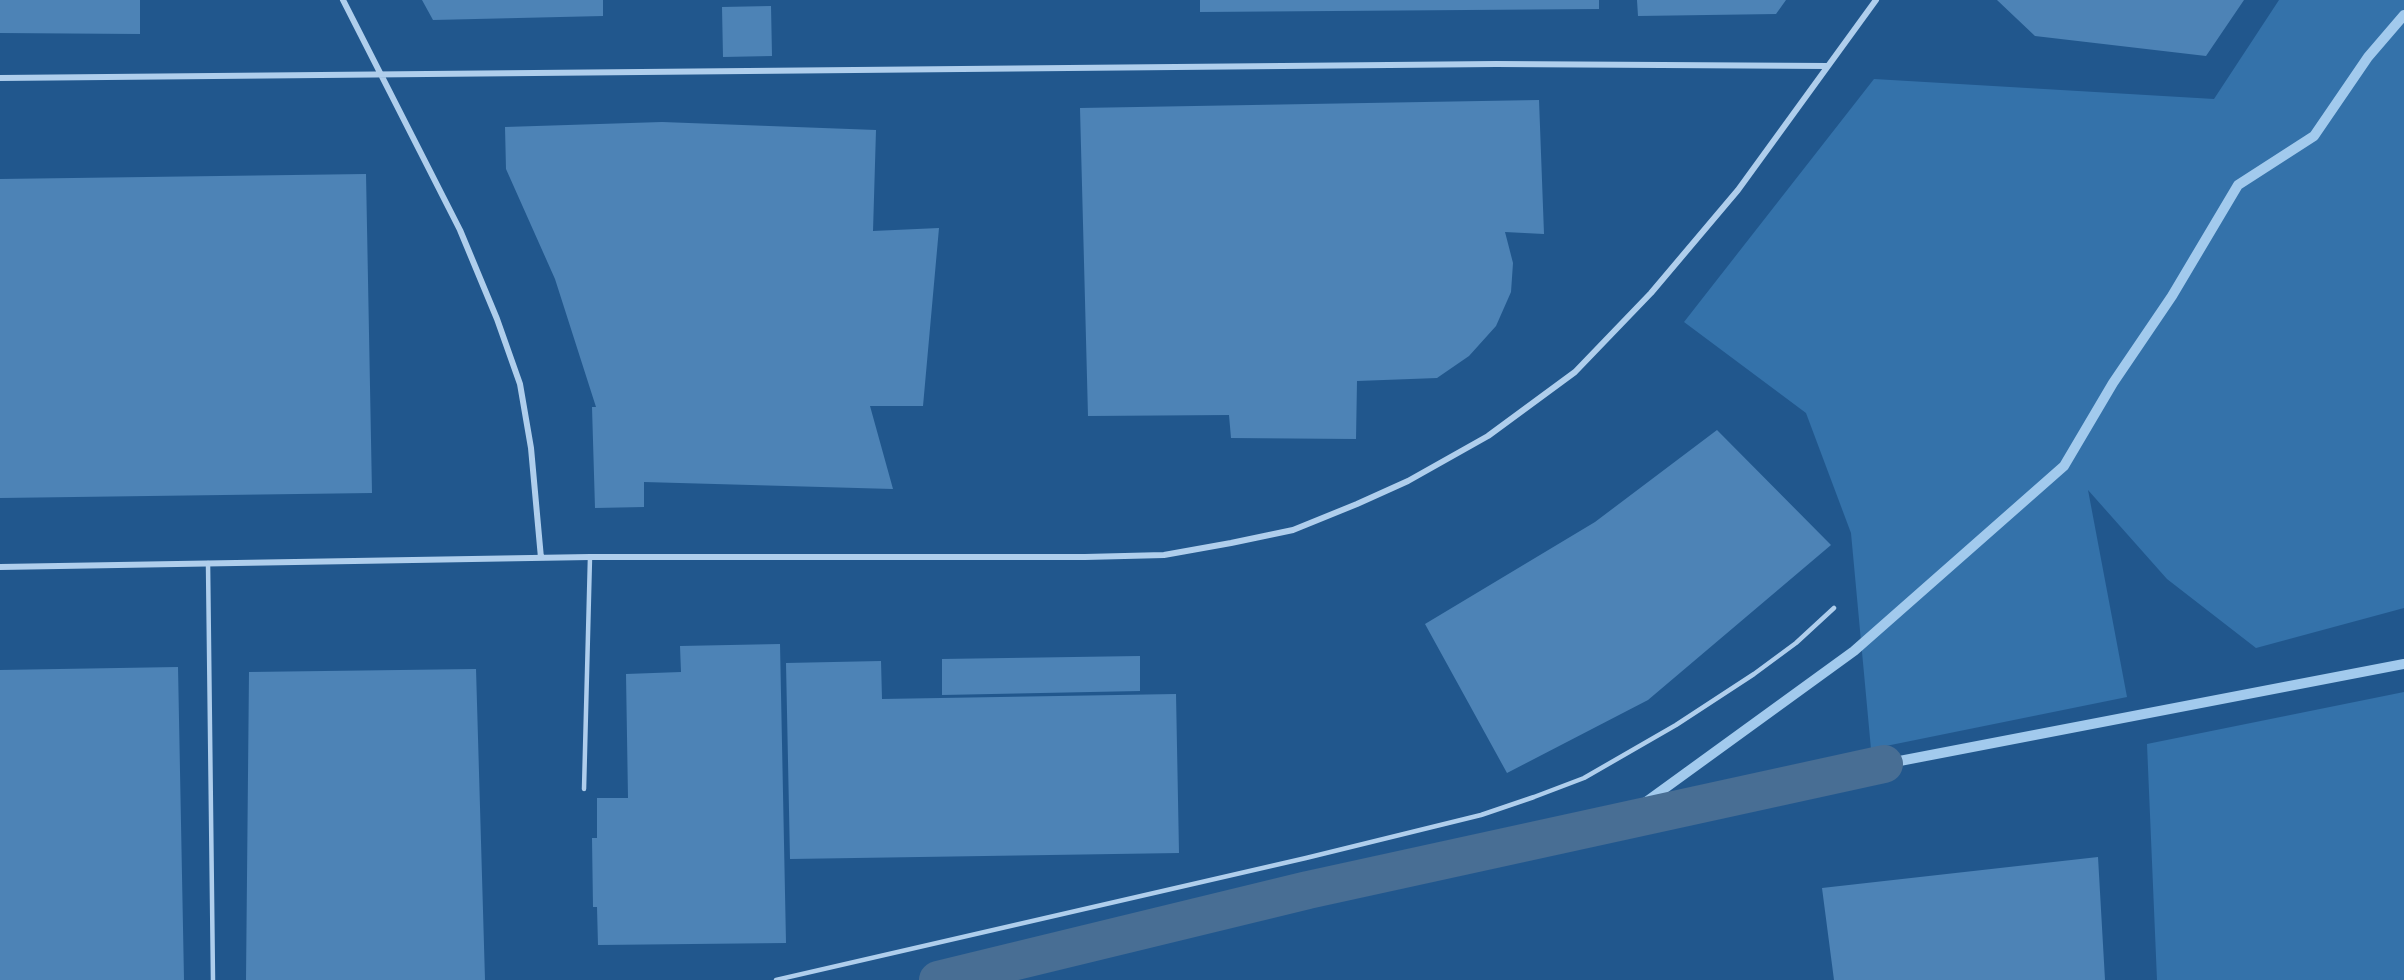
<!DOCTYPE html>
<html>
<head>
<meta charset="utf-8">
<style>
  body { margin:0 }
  canvas { display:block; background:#21578d }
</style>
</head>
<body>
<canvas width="2404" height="980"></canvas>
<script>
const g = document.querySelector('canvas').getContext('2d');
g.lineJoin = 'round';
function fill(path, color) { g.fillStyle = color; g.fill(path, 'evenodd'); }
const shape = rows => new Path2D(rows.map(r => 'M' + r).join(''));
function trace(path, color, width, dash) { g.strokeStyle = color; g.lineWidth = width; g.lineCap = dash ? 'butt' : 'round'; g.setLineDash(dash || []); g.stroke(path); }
const green = shape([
  [2279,0,2404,0,2404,608,2256,648,2167,579,2088,490,2127,697,1871,749,1851,533,1806,413,1684,322,1874,79,2214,99],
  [2404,692,2404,980,2157,980,2147,744]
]);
const stream = shape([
  [1884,764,2404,664],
  [1617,823,1854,651,2064,466,2113,383,2172,296,2238,185,2314,136,2368,57,2404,15]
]);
const canal = shape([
  [938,980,1308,890,1884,764]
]);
const building = shape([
  [0,0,140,0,140,34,0,33],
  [422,0,603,0,603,16,433,20],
  [1200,0,1599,0,1599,9,1200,12],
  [1637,0,1786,0,1776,14,1638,16],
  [1997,0,2244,0,2206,56,2035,36],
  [771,6,772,56,723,57,722,7],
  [1539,100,1544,234,1505,232,1513,263,1511,292,1496,326,1469,356,1437,378,1357,381,1356,439,1231,438,1229,415,1088,416,1080,108],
  [662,122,876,130,873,231,939,228,923,406,870,406,893,489,644,482,644,507,595,508,592,407,596,407,555,279,506,169,505,127],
  [366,174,372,493,0,498,0,179],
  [1717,430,1831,545,1648,700,1507,773,1425,624,1595,522],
  [780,644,786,943,598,945,597,907,593,907,592,838,597,838,597,798,628,798,626,674,681,672,680,646],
  [1140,656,1140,691,942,695,942,659],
  [881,661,882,699,1176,694,1179,853,790,859,786,663],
  [178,667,184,980,0,980,0,670],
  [476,669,485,980,246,980,249,672],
  [2098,857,2105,980,1834,980,1822,888]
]);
const service = shape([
  [208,563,213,980],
  [584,789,590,557],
  [776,980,1306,858,1481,815,1534,797,1584,778,1676,725,1754,674,1796,643,1834,608]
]);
const minor = shape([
  [343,0,460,230,497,319,520,384,531,448,541,558],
  [0,78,1496,64,1827,66],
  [0,567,590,557,1085,557,1164,555,1231,543,1293,530,1357,504,1408,481,1488,436,1575,372,1651,293,1738,190,1876,0]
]);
fill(green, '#3472aa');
trace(stream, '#a2caed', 10);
trace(canal, '#486e94', 38);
fill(building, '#4d83b6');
trace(service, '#afceec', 4.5);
trace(minor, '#afceec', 6);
</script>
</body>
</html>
